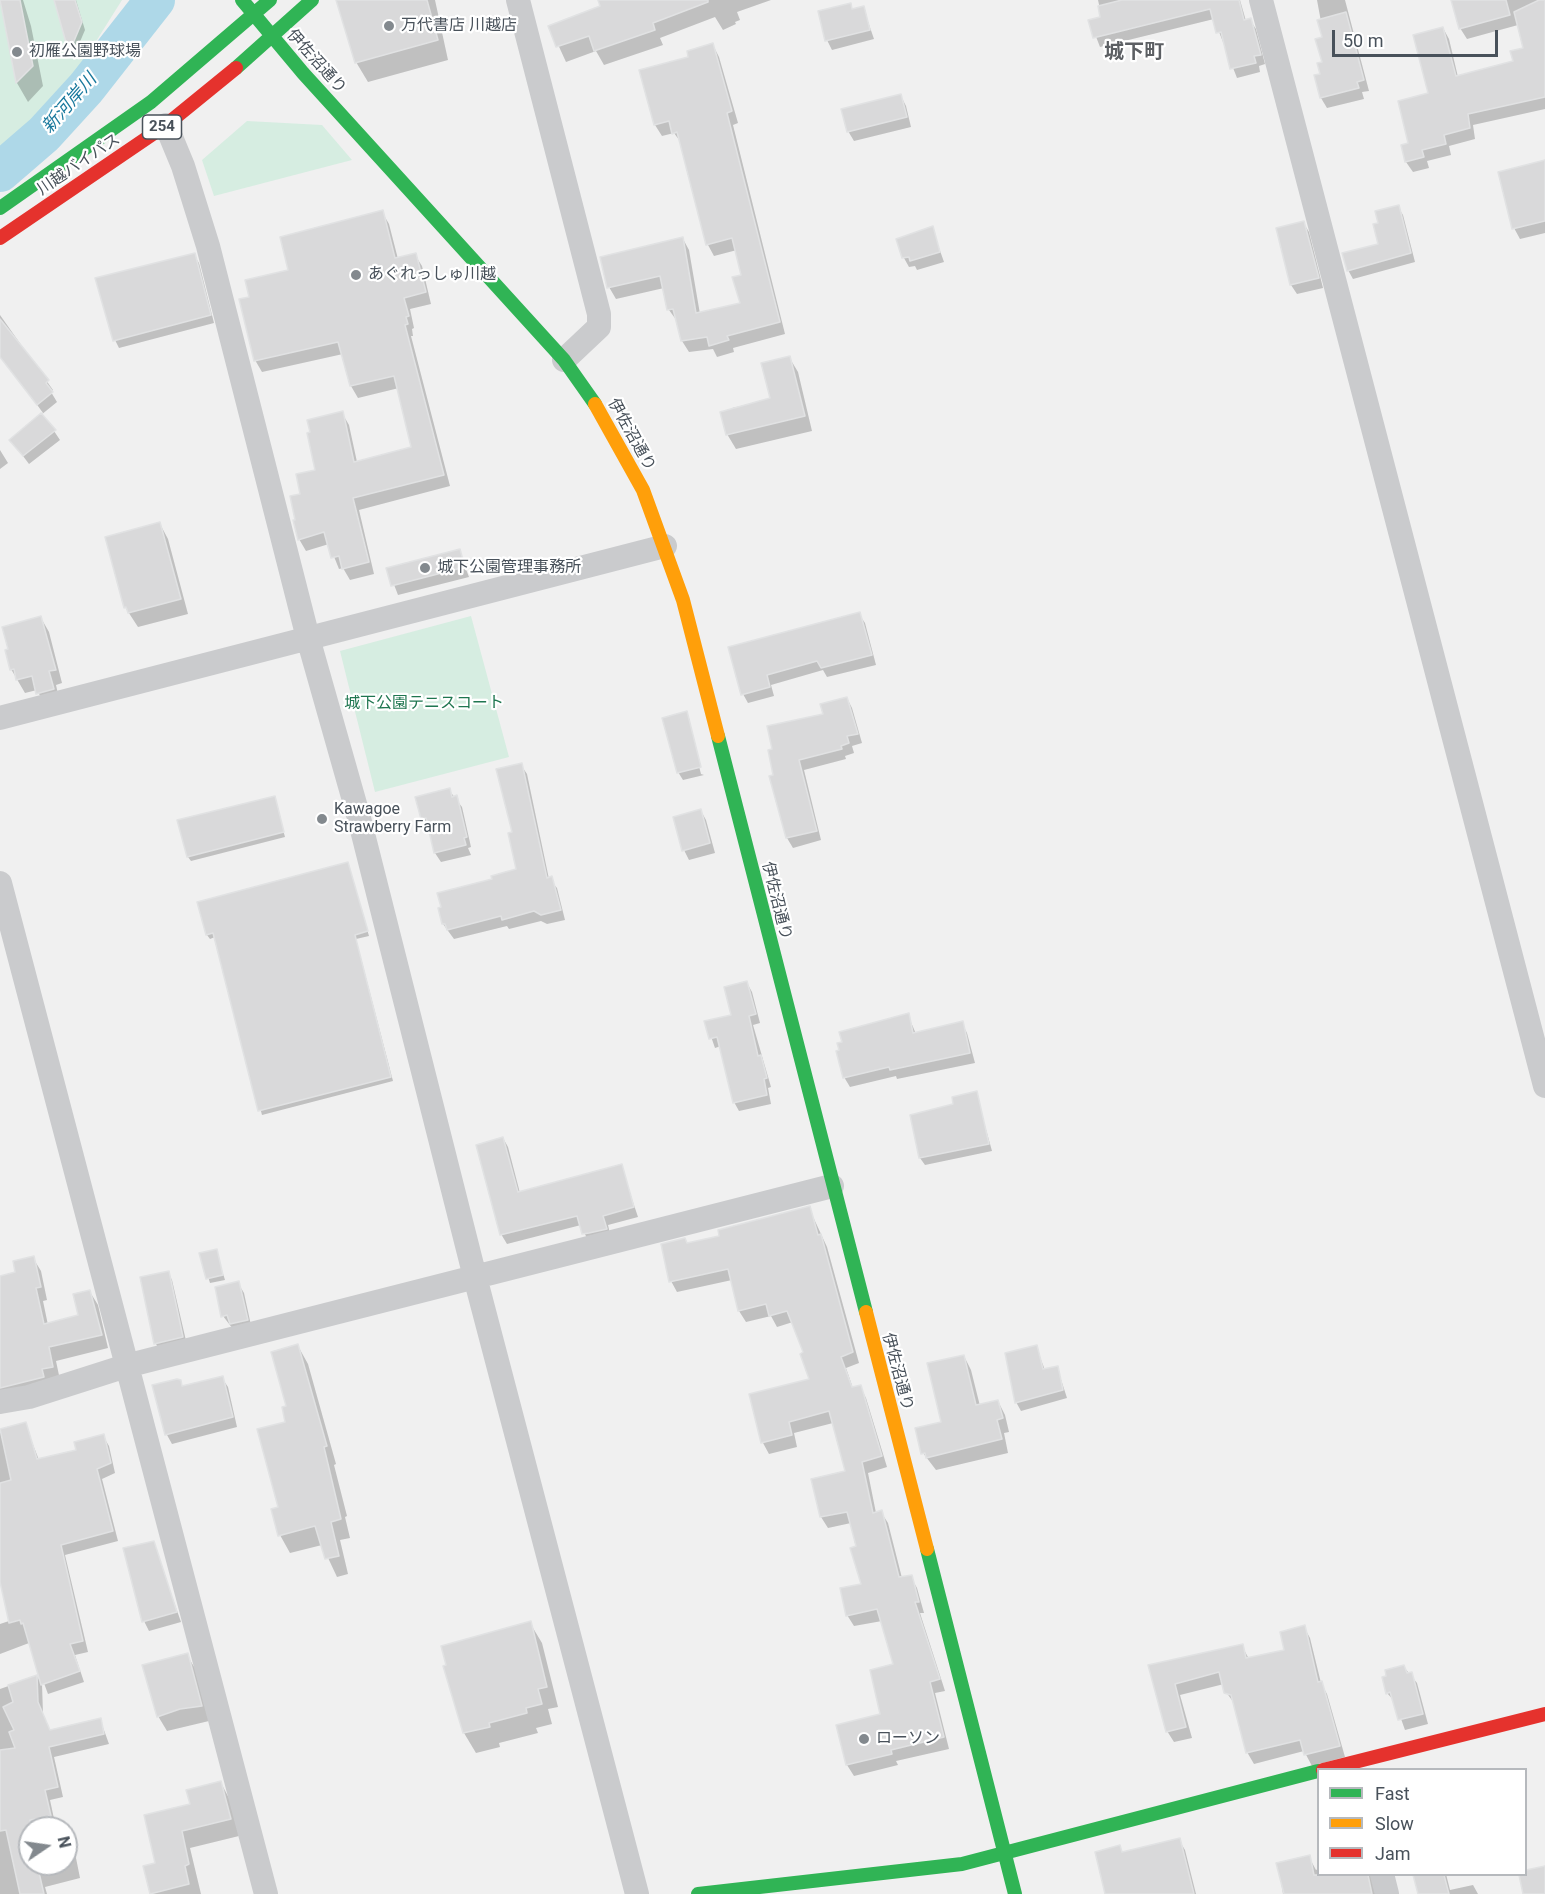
<!DOCTYPE html>
<html>
<head>
<meta charset="utf-8">
<style>
  body { margin:0 }
  #map { position:relative; width:1545px; height:1894px; overflow:hidden; background:#f0f0f0; font-family:Roboto,sans-serif }
  canvas { display:block }
  .legend { position:absolute; left:1317px; top:1768px; width:210px; height:108px; box-sizing:border-box; background:#fff; border:2px solid #b6b9bd; margin:0; padding:8px 10px; list-style:none; font-size:18px; color:#48515a }
  .legend li { display:flex; align-items:center; gap:12px; height:30px }
  .legend b { width:30px; border:2px solid #b6b9bd }
  .north { position:absolute; left:18px; top:1816px; width:60px; height:60px; box-sizing:border-box; background:#fff; border:2px solid #b6b9bd; border-radius:50%; rotate:77deg; font-size:16px; font-weight:700; line-height:24px; text-align:center; color:#48515a }
  .north::after { content:''; display:block; margin:auto; width:21px; height:27px; background:#83898e; clip-path:polygon(50% 0,100% 100%,50% 72%,0 100%) }
  .scale { position:absolute; left:1332px; top:30px; width:166px; height:27px; box-sizing:border-box; border:3px solid #48515a; border-top:0; padding-left:8px; font-size:18px; line-height:21px; white-space:nowrap; color:#48515a; -webkit-text-stroke:4px #fff; paint-order:stroke }
</style>
</head>
<body>
<div id="map">
<canvas width="1545" height="1894"></canvas>
<ul class="legend">
<li><b style="height:8px;background:#30b455"></b>Fast</li>
<li><b style="height:8px;background:#ff9f0a"></b>Slow</li>
<li><b style="height:8px;background:#e5322d"></b>Jam</li>
</ul>
<div class="north">N</div>
<div class="scale">50 m</div>
</div>
<script>
const g = document.querySelector('canvas').getContext('2d');
g.lineJoin = 'round';
function fill(path, color) { g.fillStyle = color; g.fill(path, 'evenodd'); }
const shape = rows => new Path2D(rows.map(r => 'M' + r).join(''));
function trace(path, color, width, dash) { g.strokeStyle = color; g.lineWidth = width; g.lineCap = dash ? 'butt' : 'round'; g.setLineDash(dash || []); g.stroke(path); }
function drawText(font, color, halo, rows, align = 'center') {
  g.font = font + ' Roboto,"Noto Sans JP",sans-serif'; g.lineWidth = 4.5; g.setLineDash([]); g.textBaseline = 'middle'; g.strokeStyle = halo; g.fillStyle = color; for (const [text, x, y, turn = 0] of rows) {
    g.save(); g.translate(x, y); g.rotate((+turn || 0) * Math.PI / 180); g.textAlign = isNaN(turn) ? turn : align; if (halo) g.strokeText(text, 0, 0); g.fillText(text, 0, 0); g.restore();
  }
}
const green = shape([
  [0,0,122,0,78,70,18,144,0,156],
  [247,121,322,125,352,160,214,196,202,160],
  [471,616,509,757,375,792,340,651]
]);
const shadow = shape([
  [0,0,23,0,31,26,43,86,28,102,17,83],
  [55,0,76,0,85,30,73,58],
  [345,0,435,0,448,60,368,82,356,62],
  [599,0,771,0,737,12,740,20,735,22,736,24,723,30,715,17,660,38,663,45,604,65,596,51,566,62,550,27,601,7],
  [1098,0,1240,0,1246,21,1250,20,1256,29,1265,64,1259,66,1260,72,1237,78,1214,19,1100,47,1090,21,1102,18],
  [1317,0,1345,0,1369,91,1362,92,1364,99,1327,108,1321,98,1324,38],
  [1452,0,1545,0,1545,109,1473,125,1475,139,1449,146,1451,155,1427,161,1429,168,1413,172,1406,162,1429,94,1443,28,1449,39,1458,77,1515,63,1524,49,1518,25,1467,39,1460,28],
  [850,4,853,10,863,7,874,39,832,50,827,40],
  [713,45,719,57,738,123,733,125,785,334,733,348,734,352,717,357,713,349,689,352,682,341,677,321,669,310,664,288,616,299,609,287,683,239,689,250,700,314,741,304,743,276,737,250,714,256,708,245,682,144,674,133,662,136,655,125,690,58],
  [901,96,906,106,911,127,854,141,848,131],
  [1545,161,1545,233,1520,239,1514,228],
  [1398,207,1403,215,1415,262,1353,279,1348,270,1380,245,1380,224],
  [382,212,389,224,398,259,415,255,422,266,431,304,410,309,414,328,412,329,413,336,411,336,450,486,359,510,374,574,350,580,343,568,339,569,329,544,306,551,299,539,302,495,317,471,342,413,349,425,357,462,412,448,399,388,358,398,351,386,343,354,262,372,255,360,251,298],
  [1303,222,1309,232,1323,288,1297,294,1291,285],
  [932,228,944,262,917,270,915,266,909,267,904,258],
  [194,255,199,263,214,323,119,348,115,340],
  [0,315,53,390,51,392,57,402,41,415,43,413,0,353],
  [789,357,798,372,812,431,736,449,727,434,732,408,771,399],
  [54,431,60,440,29,464,11,440],
  [0,450,8,463,0,469],
  [160,524,168,539,188,614,138,627,125,607],
  [459,551,469,577,398,595,388,569],
  [859,614,865,623,876,665,827,677,823,670,771,685,774,696,748,703,743,694,729,648],
  [41,618,49,632,62,683,56,685,60,703,46,707,37,690,25,693,11,669,10,650],
  [847,698,852,708,862,743,852,746,854,753,845,756,846,759,804,770,821,840,793,848,787,838,771,777,825,716],
  [686,713,690,720,687,720,701,774,704,775,683,780,678,772],
  [521,765,527,774,549,879,557,888,565,920,547,924,541,921,509,929,507,926,454,939,443,924,494,880,518,870,514,833],
  [449,790,462,807,471,847,468,848,471,855,441,862,435,853,430,828,422,819,417,798],
  [274,798,285,837,191,861,188,857],
  [701,811,706,820,715,853,689,860,684,850],
  [348,864,369,936,356,939,393,1081,262,1115,215,937,210,939,207,935,199,903],
  [747,983,752,992,760,1023,753,1025,771,1087,768,1088,771,1104,739,1111,734,1102,721,1046,715,1048,706,1022,733,1016],
  [908,1015,916,1034,962,1023,967,1033,975,1063,897,1079,896,1076,850,1087,844,1077],
  [976,1093,992,1151,925,1165,920,1158,912,1116,955,1105],
  [503,1138,508,1147,520,1193,621,1166,638,1217,608,1225,611,1238,589,1243,581,1225,507,1244,501,1234],
  [809,1208,827,1247,859,1363,846,1368,853,1388,860,1386,866,1398,887,1467,868,1473,876,1513,881,1512,888,1523,902,1578,911,1577,917,1588,924,1613,920,1613,945,1691,935,1693,949,1749,896,1761,898,1765,854,1776,847,1765,838,1726,881,1715,895,1666,882,1621,854,1626,847,1615,863,1585,851,1523,828,1528,821,1517,847,1472,833,1423,794,1433,797,1447,769,1454,763,1443,751,1395,811,1380,805,1353,793,1322,777,1327,771,1316,746,1322,739,1311,732,1280,677,1292,671,1281,687,1245,721,1237],
  [216,1251,225,1280,210,1283,201,1254],
  [33,1258,41,1271,47,1300,43,1301,48,1325,80,1317,90,1292,98,1305,108,1348,56,1361,60,1380,0,1405,0,1277,17,1273],
  [168,1272,172,1280,187,1345,160,1351,156,1344],
  [238,1283,244,1293,252,1330,236,1333,223,1316],
  [298,1346,308,1364,336,1464,334,1465,347,1516,345,1517,350,1538,340,1540,348,1574,337,1577,322,1545,290,1553,280,1535,288,1407],
  [1036,1347,1045,1370,1057,1367,1067,1398,1021,1411,1016,1402],
  [964,1356,971,1370,980,1406,998,1401,1005,1415,1009,1432,1004,1433,1008,1453,936,1470,923,1453,943,1423],
  [222,1378,228,1387,237,1427,172,1444,167,1435,154,1386,180,1381,183,1387],
  [25,1424,39,1460,78,1451,103,1436,109,1446,115,1473,102,1479,118,1541,65,1555,88,1652,75,1655,84,1682,48,1694,29,1643,0,1654,0,1624,9,1621,0,1578,0,1430],
  [153,1542,181,1622,149,1631,144,1621],
  [530,1623,542,1643,558,1707,548,1709,552,1724,536,1728,538,1733,499,1743,500,1747,476,1753,464,1733,445,1667],
  [1304,1627,1310,1638,1321,1683,1327,1694,1345,1757,1312,1766,1304,1751,1254,1764,1247,1752,1234,1703,1226,1692,1224,1684,1180,1695,1192,1738,1174,1742,1167,1731,1150,1666,1242,1646,1249,1659,1286,1651],
  [187,1655,196,1670,209,1721,167,1731,158,1716],
  [1404,1667,1417,1683,1428,1724,1405,1730,1395,1702,1387,1693],
  [37,1676,42,1684,43,1714,50,1731,100,1719,109,1744,54,1757,63,1797,50,1800,56,1828,30,1828,30,1864,66,1864,66,1844,69,1843,75,1853,80,1878,45,1887,47,1894,0,1894,0,1689],
  [221,1783,230,1800,239,1836,190,1848,201,1894,152,1894,145,1867,157,1864,192,1805],
  [1179,1840,1185,1850,1196,1894,1108,1894,1119,1847,1123,1853],
  [1309,1857,1316,1870,1318,1869,1318,1874,1371,1874,1376,1894,1283,1894,1278,1864],
  [1420,1874,1446,1874,1450,1890,1473,1885,1478,1894,1433,1894,1422,1883]
]);
const river = shape([
  [0,172,44,134,86,88,155,0]
]);
const building = shape([
  [0,0,20,0,33,66,16,83,0,0],
  [54,0,75,0,82,22,69,53,54,0],
  [336,0,427,0,438,40,355,63,336,0],
  [598,0,708,0,708,2,653,23,655,30,594,51,589,36,556,47,548,26,600,6,598,0],
  [1122,0,1239,0,1244,20,1251,18,1261,55,1254,56,1256,63,1230,69,1221,32,1216,33,1210,9,1093,38,1088,20,1100,17,1098,6,1122,0],
  [1451,0,1506,0,1510,15,1459,29,1451,0],
  [1539,0,1545,0,1545,97,1468,114,1470,128,1444,135,1446,144,1422,150,1424,157,1405,162,1401,145,1408,143,1398,101,1428,93,1413,35,1443,27,1456,76,1513,61,1510,51,1523,48,1514,12,1539,0],
  [851,3,852,9,864,6,870,30,825,41,818,11,851,3],
  [1346,12,1364,80,1357,82,1359,88,1320,98,1314,75,1320,74,1317,63,1322,62,1315,39,1322,37,1317,20,1346,12],
  [713,43,732,111,727,113,780,322,727,336,729,340,709,346,707,337,681,341,673,309,667,310,660,276,607,288,600,257,683,237,696,313,740,303,732,277,741,275,732,238,706,245,677,132,672,134,669,121,654,125,639,70,688,57,687,51,713,43],
  [901,94,907,117,847,132,841,109,901,94],
  [1545,160,1545,221,1512,229,1498,172,1545,160],
  [1399,205,1411,253,1347,271,1342,253,1378,244,1373,224,1378,223,1375,211,1399,205],
  [383,210,395,258,416,253,426,292,404,298,409,316,406,317,408,324,405,325,444,475,353,498,369,562,342,569,339,556,331,558,324,532,298,540,293,520,295,520,290,496,300,494,296,474,315,470,307,433,310,432,307,420,343,411,354,462,411,447,394,376,350,386,338,342,254,361,239,299,249,297,245,280,288,270,280,237,383,210],
  [1304,221,1319,278,1290,285,1276,228,1304,221],
  [933,226,940,252,910,261,909,257,902,258,896,239,933,226],
  [195,253,211,315,113,341,95,278,195,253],
  [0,319,49,380,46,383,53,392,37,405,0,357,0,319],
  [790,356,805,416,726,435,720,412,770,398,761,363,790,356],
  [41,413,56,430,23,456,9,440,41,413],
  [160,522,181,599,128,613,126,607,124,608,105,537,160,522],
  [460,549,465,567,391,586,386,568,460,549],
  [860,612,872,655,821,668,817,661,767,675,770,687,741,695,728,647,860,612],
  [41,616,56,670,49,671,54,689,36,694,32,676,16,680,14,669,10,670,5,650,8,649,2,627,41,616],
  [847,697,858,734,847,736,849,743,841,746,842,749,799,760,817,831,786,838,769,776,773,775,768,750,772,749,767,726,823,714,820,704,847,697],
  [687,711,701,767,677,773,662,718,687,711],
  [522,763,547,878,552,876,561,910,541,915,534,911,502,920,501,916,447,930,445,924,442,924,438,908,441,907,437,893,492,879,491,876,516,869,508,833,512,832,496,769,522,763],
  [450,788,452,797,457,795,467,837,464,838,466,845,434,853,426,818,421,819,415,797,450,788],
  [275,796,284,832,187,857,177,820,275,796],
  [701,809,710,843,682,851,673,817,701,809],
  [348,862,368,931,355,935,391,1077,258,1111,213,933,206,935,197,902,348,862],
  [747,981,756,1014,749,1016,758,1056,761,1055,767,1078,764,1079,767,1095,733,1103,717,1037,709,1039,704,1021,731,1015,724,987,747,981],
  [909,1013,913,1033,963,1021,970,1053,890,1070,889,1067,843,1078,836,1051,839,1050,837,1043,842,1042,839,1032,909,1013],
  [977,1091,989,1144,919,1158,910,1115,953,1104,952,1097,977,1091],
  [503,1137,518,1192,622,1164,634,1207,603,1216,607,1229,589,1233,582,1234,577,1216,500,1235,476,1145,503,1137],
  [810,1206,818,1235,821,1234,853,1352,841,1357,852,1387,861,1385,882,1456,862,1462,873,1513,882,1510,899,1577,912,1575,919,1602,915,1602,940,1679,930,1682,944,1737,891,1750,892,1754,846,1765,836,1725,880,1714,870,1670,893,1664,877,1609,846,1616,840,1588,861,1584,850,1548,856,1546,847,1512,820,1517,811,1479,845,1471,829,1411,789,1422,792,1435,761,1443,749,1394,809,1379,800,1354,803,1352,787,1311,769,1316,766,1304,738,1311,728,1269,669,1282,661,1244,685,1238,687,1243,719,1236,718,1230,810,1206],
  [217,1249,223,1275,206,1279,199,1253,217,1249],
  [34,1256,41,1287,36,1288,44,1324,78,1315,73,1294,90,1290,102,1335,49,1347,53,1367,42,1369,44,1377,0,1388,0,1276,15,1272,13,1261,34,1256],
  [169,1271,183,1337,154,1344,140,1277,169,1271],
  [239,1281,248,1320,230,1324,227,1315,221,1317,215,1287,239,1281],
  [298,1344,327,1446,324,1447,341,1519,331,1522,339,1556,325,1559,315,1526,278,1536,271,1509,278,1507,257,1429,285,1422,282,1407,286,1406,271,1352,298,1344],
  [1037,1345,1043,1369,1058,1366,1063,1390,1015,1403,1005,1353,1037,1345],
  [964,1355,976,1405,998,1400,1003,1418,997,1420,1002,1439,926,1458,925,1453,921,1454,915,1428,941,1422,927,1363,964,1355],
  [223,1376,233,1417,165,1435,152,1385,177,1379,181,1380,182,1386,223,1376],
  [26,1422,37,1459,76,1450,74,1442,104,1434,111,1463,97,1469,113,1531,61,1545,83,1641,70,1644,80,1671,41,1685,23,1623,21,1624,20,1620,9,1623,0,1582,0,1483,11,1480,0,1429,26,1422],
  [154,1541,177,1612,142,1622,123,1548,154,1541],
  [531,1621,547,1687,538,1689,542,1704,526,1708,527,1713,489,1723,490,1727,463,1733,443,1666,446,1665,441,1646,531,1621],
  [1305,1625,1318,1682,1322,1681,1340,1746,1304,1755,1300,1740,1246,1753,1231,1695,1224,1693,1219,1672,1175,1684,1186,1727,1166,1732,1148,1665,1243,1644,1246,1658,1284,1650,1280,1632,1305,1625],
  [188,1653,202,1706,180,1709,157,1717,142,1665,188,1653],
  [1404,1665,1407,1673,1412,1672,1423,1714,1398,1720,1390,1692,1386,1694,1382,1677,1386,1676,1385,1670,1404,1665],
  [37,1675,38,1702,50,1730,101,1718,104,1734,49,1747,58,1787,45,1790,51,1816,30,1820,30,1864,37,1864,44,1894,20,1894,6,1830,0,1831,0,1750,15,1748,9,1732,14,1730,3,1707,13,1702,8,1685,37,1675],
  [221,1781,231,1819,182,1831,189,1864,185,1866,189,1884,150,1894,143,1866,155,1863,144,1815,190,1804,186,1790,221,1781],
  [1180,1838,1194,1894,1105,1894,1095,1852,1120,1845,1122,1852,1180,1838],
  [1310,1855,1314,1875,1368,1875,1372,1894,1284,1894,1276,1863,1310,1855],
  [1545,1866,1545,1894,1523,1894,1519,1875,1526,1875,1526,1870,1545,1866],
  [1413,1875,1444,1875,1449,1894,1418,1894,1413,1875]
]);
const street = shape([
  [518,0,599,314,599,327,564,360],
  [1261,0,1545,1086],
  [166,125,183,166,208,246,308,638,359,818,475,1277,637,1894],
  [0,718,665,546],
  [0,883,266,1894],
  [0,1402,29,1397,126,1366,832,1186],
  [1382,1874,1387,1894]
]);
const fast = shape([
  [242,0,303,73,564,360,595,404],
  [236,68,312,0],
  [0,208,151,102,270,0],
  [718,736,866,1312],
  [927,1549,1015,1894],
  [698,1894,962,1864,1318,1771]
]);
const slow = shape([
  [595,404,643,490,683,600,718,736],
  [866,1312,927,1549]
]);
const jam = shape([
  [0,238,166,125,236,68],
  [1323,1770,1545,1714]
]);
const markers = [
  [389,26,6,"#83898e"],
  [17,52,6,"#83898e"],
  [356,275,6,"#83898e"],
  [425,568,6,"#83898e"],
  [322,819,6,"#83898e"],
  [864,1739,6,"#83898e"]
];
const shields = [
  [162,127,39]
];
const shieldNames = [
  ["254",162,127]
];
const poiNames = [
  ["万代書店 川越店",401,26],
  ["初雁公園野球場",29,52],
  ["あぐれっしゅ川越",368,275],
  ["城下公園管理事務所",437,568],
  ["Kawagoe",334,810],
  ["Strawberry Farm",334,828],
  ["ローソン",876,1739]
];
const streetNames = [
  ["伊佐沼通り",316,62,48],
  ["川越バイパス",79,165,-34],
  ["伊佐沼通り",631,435,61],
  ["伊佐沼通り",776,901,76],
  ["伊佐沼通り",897,1372,75]
];
const parkNames = [
  ["城下公園テニスコート",424,704]
];
const waterNames = [
  ["新河岸川",70,104,-49]
];
const quarterNames = [
  ["城下町",1134,53]
];
fill(green, '#d6ede1');
fill(shadow, '#0003');
trace(river, '#aed8e8', 40);
fill(building, '#d9d9da');
trace(building, '#e1e2e3', 1.5);
trace(street, '#cacbcd', 24);
trace(fast, '#30b455', 14);
trace(slow, '#ff9f0a', 14);
trace(jam, '#e5322d', 14);
for (const [x, y, r, color] of markers) { const dot = new Path2D(); dot.arc(x, y, r, 0, 2 * Math.PI); g.fillStyle = color; g.fill(dot); trace(dot, '#fff', 2); }
for (const [x, y, w] of shields) { const box = new Path2D(); box.roundRect(x - w / 2, y - 12, w, 24, 4.5); g.fillStyle = '#fff'; g.fill(box); trace(box, '#48515a', 1.5); }
drawText('bold 15px', '#48515a', null, shieldNames);
drawText('16px', '#48515a', '#fff', poiNames, 'left');
drawText('16px', '#48515a', '#fff', streetNames);
drawText('16px', '#1f7650', '#fff', parkNames);
drawText('italic 18px', '#19799d', '#fff', waterNames);
drawText('bold 20px', '#5c5f63', '#fff', quarterNames);
</script>
</body>
</html>
